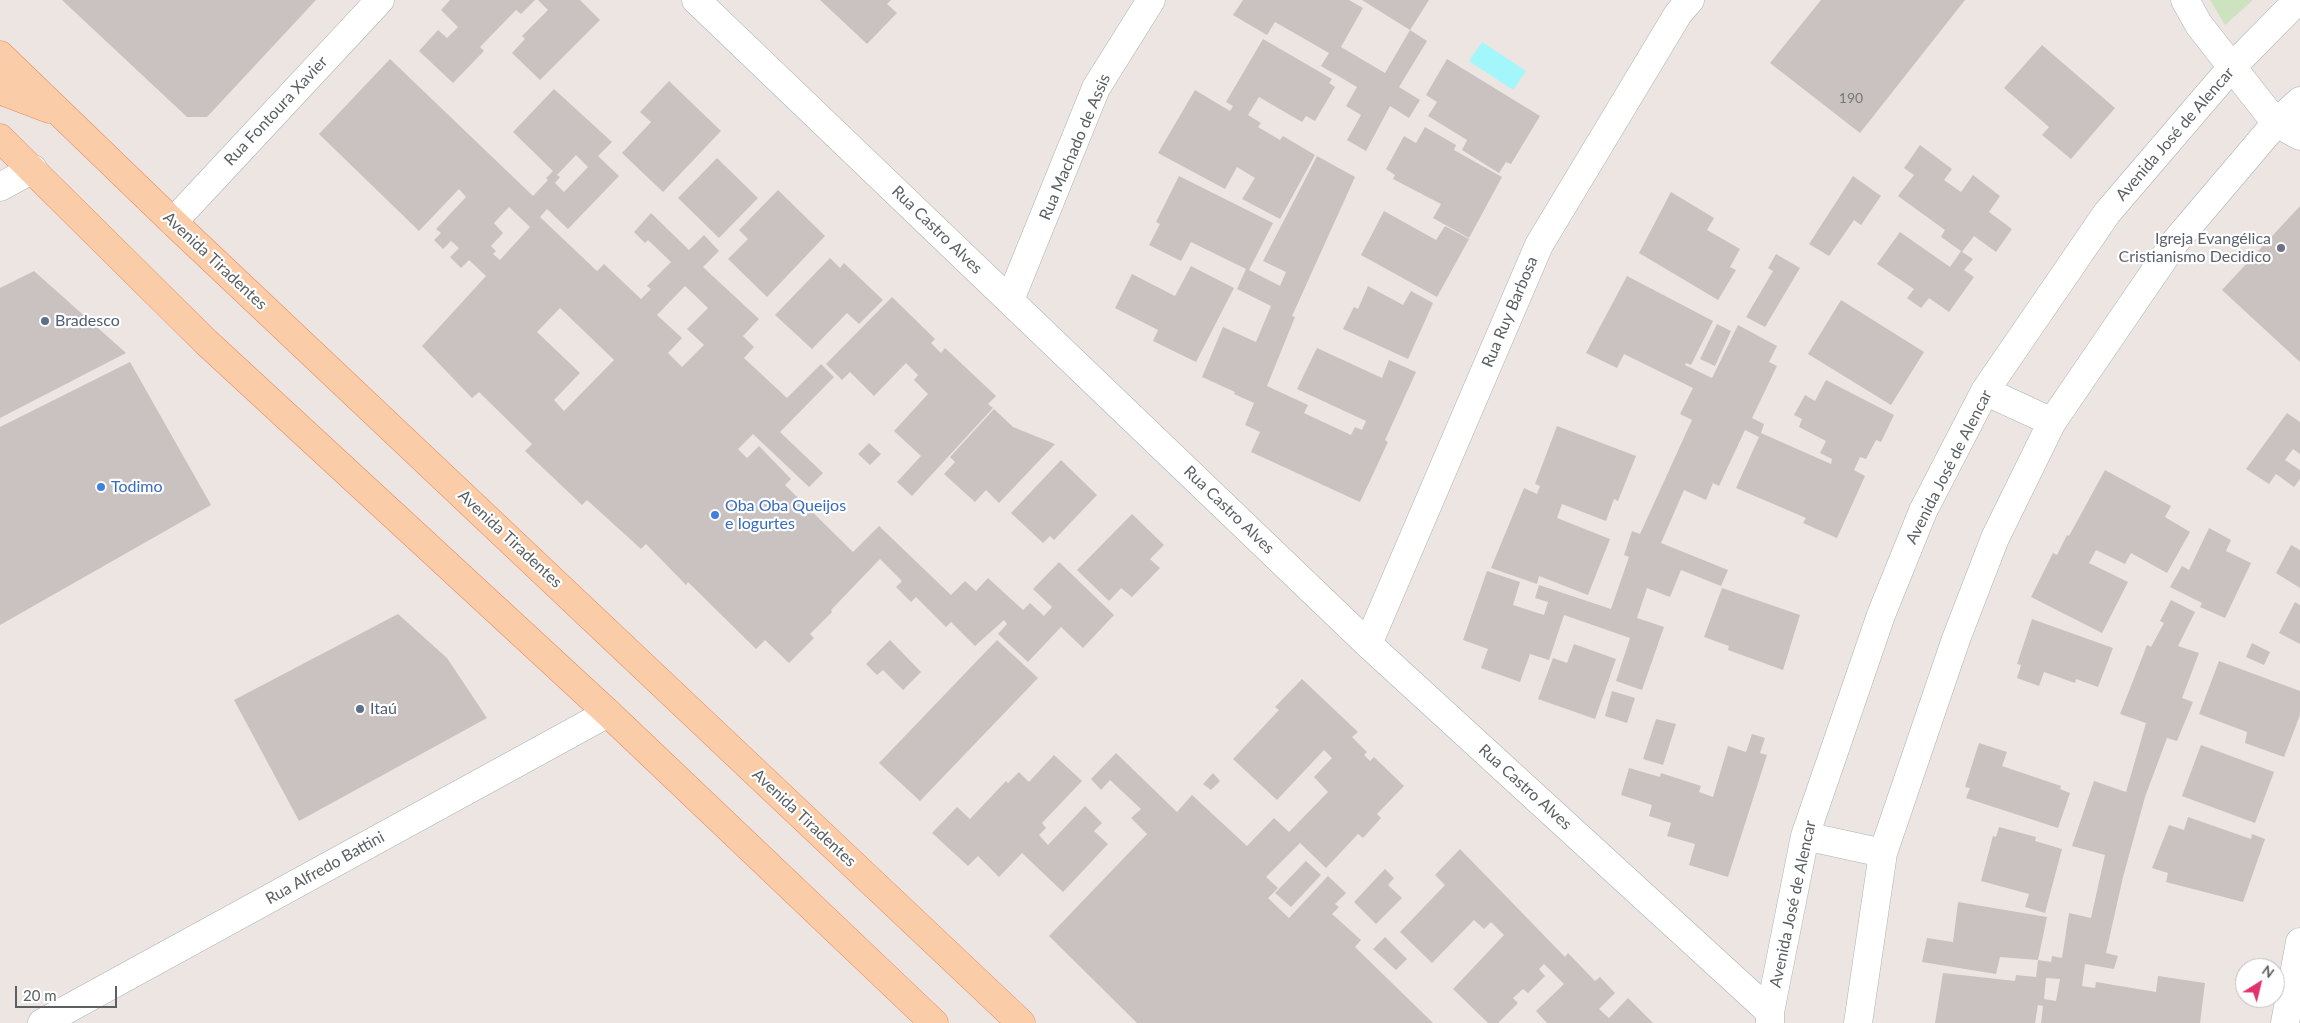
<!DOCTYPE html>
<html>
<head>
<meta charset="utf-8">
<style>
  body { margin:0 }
  #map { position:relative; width:2300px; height:1023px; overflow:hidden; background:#ece5e1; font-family:Lato,sans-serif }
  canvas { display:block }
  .north { position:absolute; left:2235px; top:958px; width:50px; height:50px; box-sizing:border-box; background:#fff; border:1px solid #bdbfc0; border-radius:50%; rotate:36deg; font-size:14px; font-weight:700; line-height:20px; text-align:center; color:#5a6062 }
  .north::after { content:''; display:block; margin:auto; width:18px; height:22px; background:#e0336b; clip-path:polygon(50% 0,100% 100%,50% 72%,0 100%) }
  .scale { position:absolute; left:15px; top:986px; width:102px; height:22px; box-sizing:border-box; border:2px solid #5a6062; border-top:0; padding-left:6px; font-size:15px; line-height:18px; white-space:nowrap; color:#5a6062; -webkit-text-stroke:4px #fff; paint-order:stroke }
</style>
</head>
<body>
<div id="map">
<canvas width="2300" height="1023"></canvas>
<div class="north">N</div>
<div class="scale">20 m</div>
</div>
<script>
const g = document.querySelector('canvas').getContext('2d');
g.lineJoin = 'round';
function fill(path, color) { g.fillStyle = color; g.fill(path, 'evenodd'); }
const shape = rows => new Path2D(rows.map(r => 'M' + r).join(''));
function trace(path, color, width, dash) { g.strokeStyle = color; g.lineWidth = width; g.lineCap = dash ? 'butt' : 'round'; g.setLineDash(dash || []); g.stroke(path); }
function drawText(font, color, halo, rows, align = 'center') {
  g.font = font + ' Lato,sans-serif'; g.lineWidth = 4.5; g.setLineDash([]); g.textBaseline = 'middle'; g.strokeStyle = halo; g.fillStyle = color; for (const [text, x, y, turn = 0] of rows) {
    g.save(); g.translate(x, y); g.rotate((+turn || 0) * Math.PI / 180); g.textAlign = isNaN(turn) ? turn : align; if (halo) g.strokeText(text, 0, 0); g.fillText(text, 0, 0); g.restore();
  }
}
const green = shape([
  [2210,0,2253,0,2225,25]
]);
const water = shape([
  [1482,42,1526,71,1513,90,1469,61]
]);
const building = shape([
  [62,0,316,0,207,117,187,117],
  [450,0,535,0,521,14,516,10,480,47,484,51,453,83,419,51,438,30,447,38,458,27,441,10],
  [538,0,580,0,600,20,540,80,512,53,525,39,522,36,548,10],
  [820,0,891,0,887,4,897,13,867,44],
  [1243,0,1349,0,1363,8,1341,47,1385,73,1410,30,1427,41,1399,87,1420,100,1409,118,1390,106,1366,151,1347,140,1361,115,1346,106,1357,87,1321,66,1329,53,1275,22,1267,35,1233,15],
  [1362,0,1429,0,1410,30],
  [1821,0,1965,0,1860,133,1770,63],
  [1263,39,1332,79,1329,83,1335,87,1315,121,1306,116,1302,122,1259,97,1248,115,1261,123,1258,127,1280,140,1283,136,1315,155,1280,219,1242,199,1255,178,1237,167,1225,189,1158,153,1195,90,1230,111,1233,106,1226,102],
  [2042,45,2115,108,2071,159,2042,135,2049,127,2004,88],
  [390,59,533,196,548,180,546,178,553,171,513,132,554,89,612,142,598,156,619,176,568,229,547,209,540,217,597,271,604,264,641,299,651,289,647,286,671,262,648,240,645,243,634,232,651,213,689,250,704,235,719,251,703,267,759,319,743,336,754,347,744,358,787,398,821,364,834,377,780,432,823,473,809,487,753,434,738,449,747,458,759,446,791,479,785,485,853,552,879,526,951,595,965,581,976,591,988,578,1023,610,1030,603,1044,616,1052,607,1033,589,1059,562,1114,615,1083,648,1061,627,1028,662,998,634,1007,624,1004,620,975,646,951,622,946,627,916,597,911,602,896,587,902,581,880,559,831,610,832,612,810,634,814,638,789,663,765,640,756,649,688,582,686,585,646,544,641,549,587,500,582,505,525,451,532,444,479,392,472,398,422,346,486,276,469,260,461,268,450,257,459,248,451,241,443,249,434,240,441,233,436,229,466,197,459,189,419,231,319,134],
  [576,155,588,167,564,192,555,183,560,177,557,175],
  [509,207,530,227,500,260,493,254,496,251,491,246,503,233,494,223],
  [685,286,708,308,687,329,704,345,682,367,668,353,682,338,657,315],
  [560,308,614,360,564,411,554,400,580,373,537,332],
  [1447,59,1540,116,1511,164,1506,162,1499,173,1462,150,1467,140,1428,116,1437,102,1426,95],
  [669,81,721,131,663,192,622,153,651,122,640,112],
  [1425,127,1456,145,1454,150,1502,177,1469,238,1433,218,1441,204,1393,179,1395,175,1386,169,1404,136,1416,143],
  [1920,145,1952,169,1944,180,1961,192,1973,175,2000,196,1989,212,2012,229,1996,252,1974,236,1962,252,1973,259,1964,270,1974,277,1949,312,1929,298,1921,308,1907,298,1914,289,1877,264,1900,232,1950,267,1961,251,1941,237,1945,230,1898,196,1914,175,1904,168],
  [1317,156,1355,177,1292,316,1295,317,1267,386,1308,405,1304,413,1351,435,1355,427,1362,430,1366,421,1297,389,1317,348,1382,378,1389,360,1416,372,1385,440,1388,442,1360,502,1251,452,1260,432,1245,425,1254,403,1234,394,1235,392,1202,377,1223,327,1256,342,1271,306,1237,289,1246,269,1191,242,1181,261,1149,245,1160,224,1156,222,1179,176,1273,223,1249,270,1280,286,1286,272,1263,261],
  [717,158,758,198,719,238,678,198],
  [1853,176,1881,196,1861,225,1854,220,1829,256,1809,244],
  [778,190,825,236,767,297,728,259,748,239,739,230],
  [1671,192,1714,218,1707,230,1740,249,1730,267,1736,270,1718,300,1639,253],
  [2300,206,2300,362,2222,290],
  [1384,211,1436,240,1445,226,1469,239,1437,297,1361,255],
  [1776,254,1800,268,1765,327,1746,317,1773,271,1768,268],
  [830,258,840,268,844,263,883,300,859,324,847,313,812,349,775,315],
  [1191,266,1234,288,1196,362,1153,341,1158,330,1115,308,1132,274,1175,296],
  [34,271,126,353,0,418,0,288],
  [1627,276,1713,321,1691,365,1686,363,1685,365,1712,378,1738,325,1777,346,1769,362,1777,366,1752,418,1764,424,1761,433,1831,464,1832,459,1820,453,1826,441,1799,427,1802,419,1794,415,1805,395,1815,401,1826,380,1894,415,1881,442,1876,440,1866,459,1860,457,1854,470,1865,476,1837,538,1803,523,1806,518,1736,488,1759,437,1745,430,1719,486,1713,483,1706,500,1684,490,1661,543,1728,570,1721,586,1681,570,1670,597,1647,588,1637,618,1664,627,1642,690,1616,681,1630,638,1564,615,1549,660,1530,654,1520,682,1481,668,1488,649,1463,640,1487,571,1520,582,1513,605,1544,615,1548,602,1535,598,1539,585,1611,609,1629,557,1624,555,1632,531,1640,534,1692,420,1680,414,1693,388,1624,354,1617,368,1586,353],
  [1368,286,1403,305,1411,291,1433,303,1408,359,1343,329,1354,307,1358,309],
  [892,297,935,339,931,343,941,353,945,348,996,396,988,404,993,408,912,496,897,482,921,456,894,431,928,394,914,380,918,375,906,363,874,396,850,372,842,380,826,364],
  [1841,300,1924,352,1891,405,1808,354],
  [1717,324,1731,331,1715,366,1700,359],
  [130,362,211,505,0,625,0,427],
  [994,409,1013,427,1055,444,999,503,986,490,975,502,944,474,955,462,950,457],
  [2287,413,2300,422,2300,454,2293,449,2285,460,2300,470,2300,479,2294,487,2276,474,2269,484,2246,469],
  [1557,426,1636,456,1618,501,1614,499,1606,521,1562,504,1557,518,1610,539,1588,595,1539,576,1537,584,1491,568,1524,488,1537,494,1540,486,1535,484],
  [869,443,881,454,870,465,858,454],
  [1061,460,1097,495,1054,540,1050,536,1043,543,1011,513],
  [2105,470,2171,506,2165,517,2190,532,2167,573,2131,553,2125,564,2096,550,2089,563,2128,582,2102,633,2031,597,2053,553,2057,555,2067,535,2069,536],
  [1132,514,1164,545,1150,559,1160,568,1132,597,1121,588,1109,601,1077,570],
  [2209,528,2231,540,2226,551,2251,563,2225,618,2200,607,2202,603,2170,587,2182,566,2189,570],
  [2291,545,2300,550,2300,588,2276,573],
  [1722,588,1800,615,1783,670,1728,650,1729,646,1704,637],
  [2171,600,2195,612,2178,646,2199,653,2182,698,2193,702,2177,741,2167,738,2145,797,2123,877,2106,953,2118,956,2114,969,2085,964,2082,986,2095,988,2096,982,2156,992,2158,976,2205,983,2200,1023,2041,1023,2043,1006,2038,1005,2035,1023,1935,1023,1943,973,2015,981,2016,975,2036,977,2038,960,2051,962,2052,956,2062,958,2069,913,2091,918,2105,855,2072,846,2094,781,2126,792,2146,723,2120,714,2147,645,2151,647,2164,623,2160,621],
  [2046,978,2060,979,2056,1001,2044,999],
  [2295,602,2300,605,2300,644,2279,633],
  [398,614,447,658,487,718,299,821,234,700],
  [2032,619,2113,648,2098,687,2076,679,2075,683,2044,672,2039,686,2017,678,2021,665,2017,664],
  [890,640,921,672,903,690,883,670,877,675,866,664],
  [997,640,1038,678,920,801,879,763],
  [2252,643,2270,652,2264,665,2246,657],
  [1574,644,1616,659,1595,719,1538,699,1553,658,1567,663],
  [2219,661,2300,691,2300,715,2284,757,2245,743,2247,732,2199,714],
  [1302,679,1358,732,1352,737,1367,752,1364,755,1370,761,1374,757,1404,786,1377,814,1381,818,1363,838,1358,834,1326,868,1300,843,1266,877,1278,888,1268,898,1289,918,1328,876,1346,893,1335,904,1339,907,1332,914,1361,940,1355,947,1433,1023,1137,1023,1049,936,1147,834,1131,818,1141,809,1110,780,1101,790,1091,779,1116,753,1177,812,1192,795,1247,846,1274,818,1289,832,1328,792,1314,777,1332,758,1324,750,1277,800,1233,759,1279,710,1275,707],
  [1612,691,1635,698,1627,723,1605,716],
  [1656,719,1676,724,1663,765,1643,759],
  [1752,734,1765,738,1760,753,1767,755,1728,877,1689,865,1695,844,1667,836,1671,823,1649,816,1652,805,1621,795,1629,768,1660,777,1661,773,1701,786,1699,792,1713,797,1728,746,1746,752],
  [1979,743,2007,752,2002,766,2061,786,2060,789,2070,793,2058,828,1966,798,1970,788,1965,787],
  [2201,745,2274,772,2255,823,2182,796],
  [1054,755,1082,781,1042,823,1046,828,1039,835,1048,845,1085,806,1102,823,1094,831,1108,844,1063,892,1022,853,999,877,978,856,968,866,932,833,957,807,970,819,1006,781,1008,783,1019,772,1029,782],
  [1213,773,1220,781,1211,790,1203,784],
  [2188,817,2251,839,2252,834,2265,839,2243,902,2166,882,2168,873,2152,868,2169,825,2184,830],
  [1999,827,2036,837,2035,841,2062,849,2045,913,2025,907,2029,894,1981,881,1993,836,1996,837],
  [1460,849,1565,957,1568,953,1595,981,1600,977,1615,993,1599,1009,1609,1018,1628,998,1653,1023,1547,1023,1536,1011,1564,984,1544,964,1539,969,1545,976,1528,993,1523,989,1513,998,1518,1003,1498,1023,1488,1023,1453,989,1504,935,1491,922,1484,929,1474,920,1432,963,1400,932,1445,885,1435,875],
  [1306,861,1321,875,1291,907,1275,893],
  [1385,869,1394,878,1388,885,1402,898,1376,924,1354,902],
  [1958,902,2047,917,2038,960,2000,957,1996,974,1922,962,1927,938,1953,942],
  [1385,937,1407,959,1396,970,1373,949]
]);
const minor = shape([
  [696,0,1368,644,1770,1012],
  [2185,0,2199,25,2276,123,2300,136],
  [0,187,33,169],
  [173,222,380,0],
  [1010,300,1096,88,1151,0],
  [1985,391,2052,422],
  [1368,644,1539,245,1678,14,1690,0],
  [1805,836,1883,853],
  [42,1023,608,713],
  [1770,1023,1770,1012,1805,836,1881,615,1923,511,1985,391,2107,213,2232,67,2298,0],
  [1858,1023,1883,853,1956,639,1995,538,2052,422,2175,242,2276,123,2300,101],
  [2285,1023,2300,942]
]);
const major = shape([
  [0,55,173,222,1021,1023],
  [0,88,7,93,49,109],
  [0,138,206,342,608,713,934,1023]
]);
const markers = [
  [2281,248,5,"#6b7280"],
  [45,321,5,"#5c6f8a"],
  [101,487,5,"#3f7fe0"],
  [715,515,5,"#3f7fe0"],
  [360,709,5,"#5c6f8a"]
];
const numberNames = [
  ["190",1851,98]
];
const streetNames = [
  ["Rua Fontoura Xavier",276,111,-47],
  ["Avenida José de Alencar",2175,134,-49],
  ["Rua Machado de Assis",1075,147,-67],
  ["Rua Castro Alves",937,230,44],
  ["Avenida Tiradentes",215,261,43],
  ["Rua Ruy Barbosa",1510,312,-67],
  ["Avenida José de Alencar",1949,467,-63],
  ["Rua Castro Alves",1229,510,44],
  ["Avenida Tiradentes",510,539,43],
  ["Rua Castro Alves",1525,787,42],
  ["Avenida Tiradentes",804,818,43],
  ["Rua Alfredo Battini",325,868,-29],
  ["Avenida José de Alencar",1793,904,-78]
];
const worshipNames = [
  ["Igreja Evangélica",2271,239],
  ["Cristianismo Decidico",2271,257]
];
const serviceNames = [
  ["Bradesco",55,321],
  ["Itaú",370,709]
];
const shopNames = [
  ["Todimo",111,487],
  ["Oba Oba Queijos",725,506],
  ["e Iogurtes",725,524]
];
fill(green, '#cde3bf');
fill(water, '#a3f7fa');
fill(building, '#cac2c1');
trace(minor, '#adb2b4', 29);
trace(major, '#ea8a5d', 29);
trace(minor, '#fff', 28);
trace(major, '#fbcca8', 28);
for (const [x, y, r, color] of markers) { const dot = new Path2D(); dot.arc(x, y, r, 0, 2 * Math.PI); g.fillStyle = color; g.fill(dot); trace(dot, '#fff', 2); }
drawText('14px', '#76787a', null, numberNames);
drawText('16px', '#5a6062', '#fff', streetNames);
drawText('16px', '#5b616d', '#fff', worshipNames, 'right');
drawText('16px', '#4e5e75', '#fff', serviceNames, 'left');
drawText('16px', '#366cbe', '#fff', shopNames, 'left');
</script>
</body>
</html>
